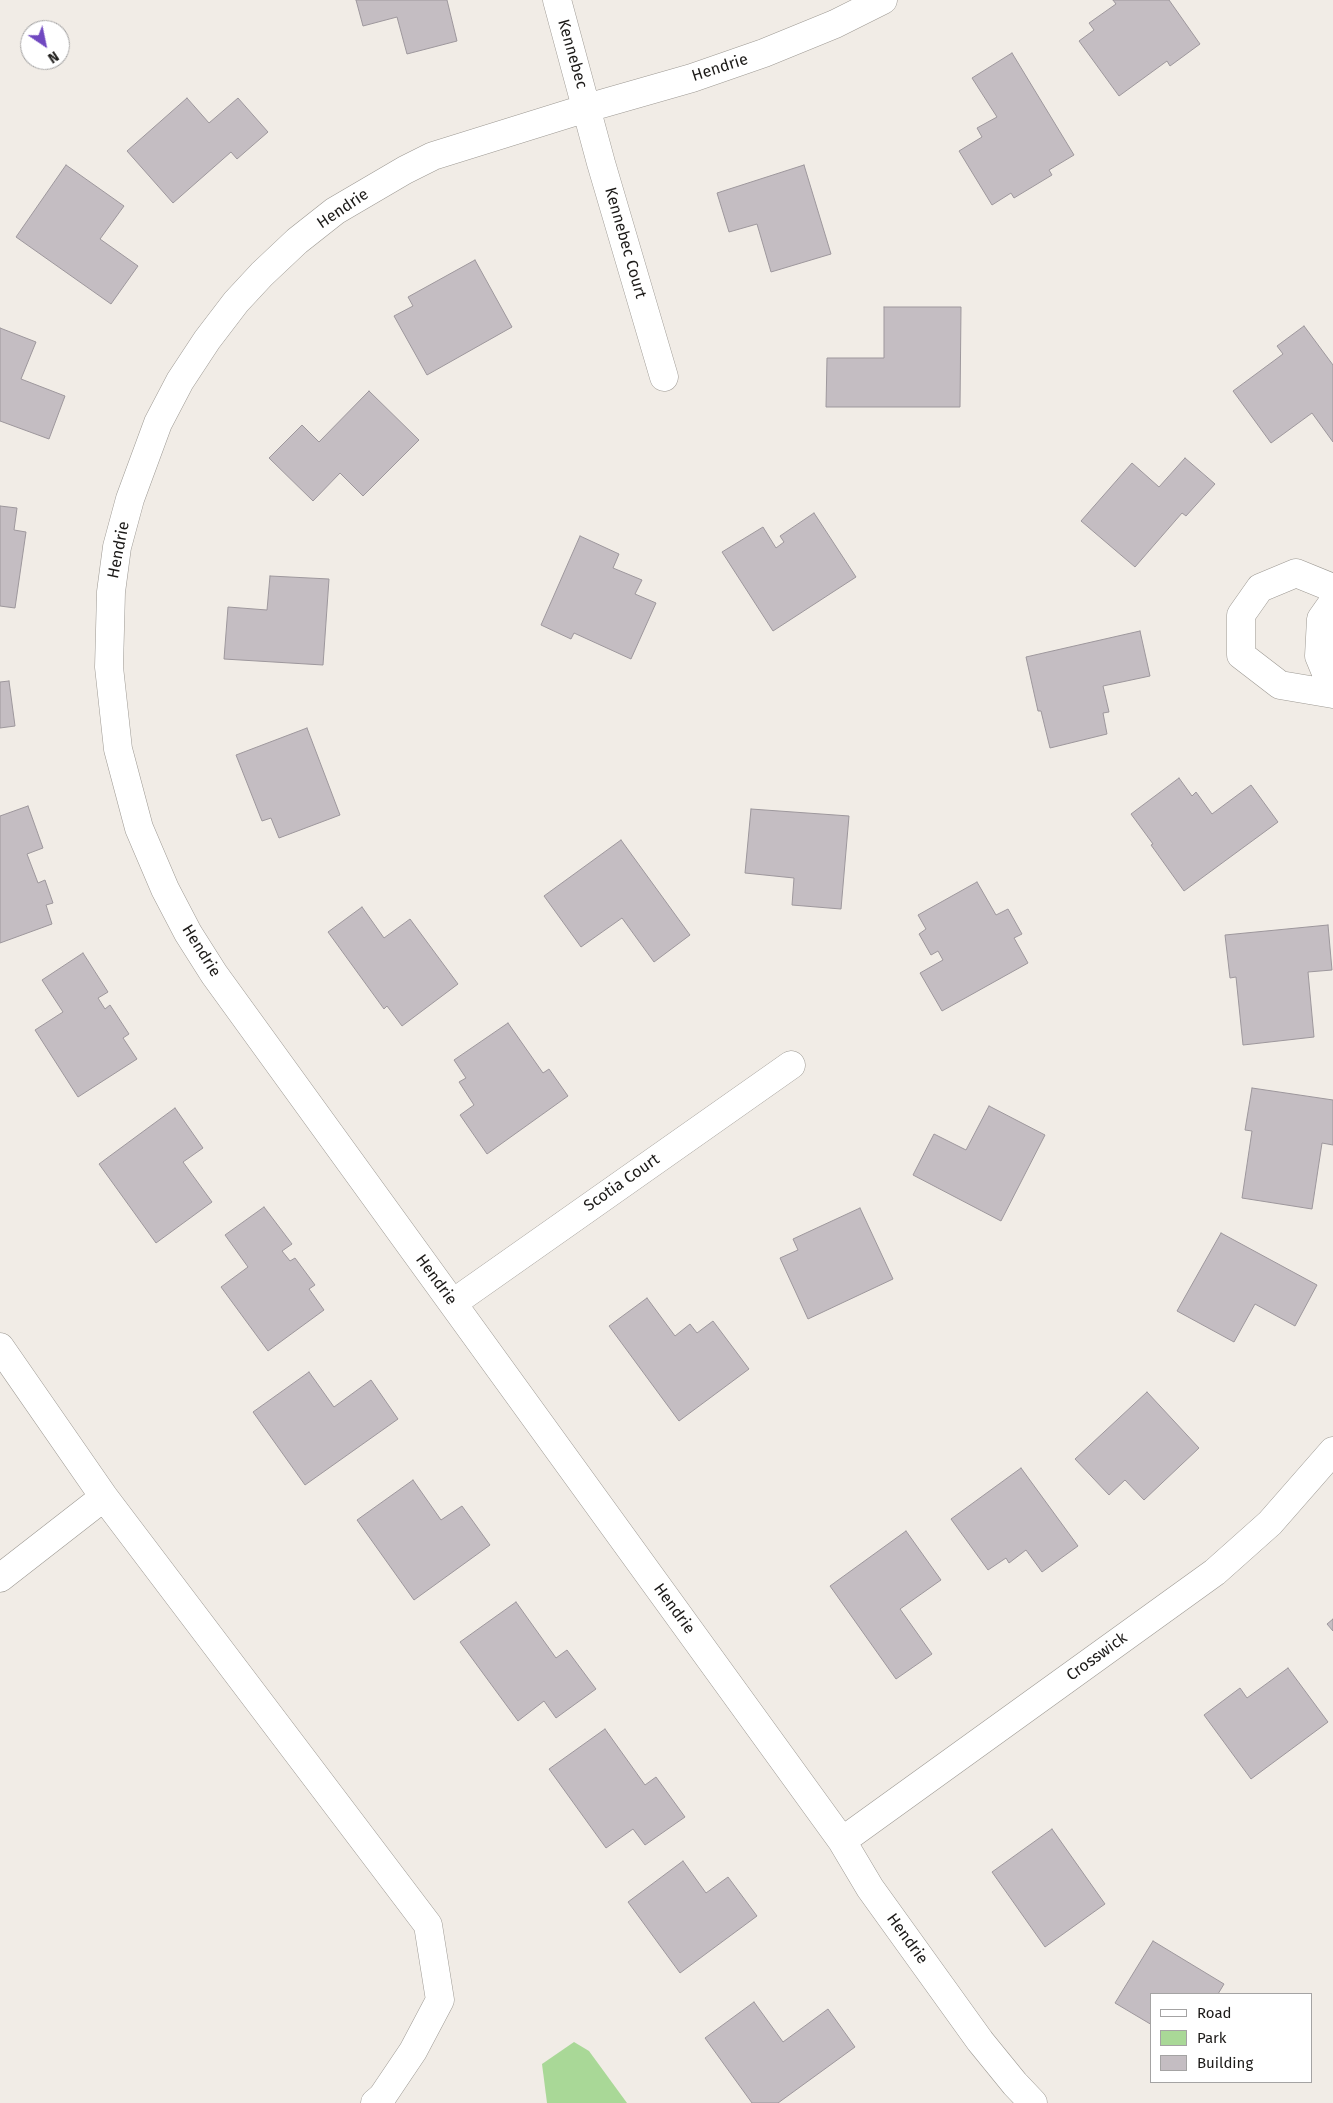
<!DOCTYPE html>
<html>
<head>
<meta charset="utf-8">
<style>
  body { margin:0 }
  #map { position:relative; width:1333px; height:2103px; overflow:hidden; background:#f1ece6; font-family:"Fira Sans",sans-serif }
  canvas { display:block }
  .legend { position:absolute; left:1150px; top:1993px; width:162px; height:90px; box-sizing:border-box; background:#fff; border:1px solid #a4a3a3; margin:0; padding:6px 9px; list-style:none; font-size:15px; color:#1c1a18 }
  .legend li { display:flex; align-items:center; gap:10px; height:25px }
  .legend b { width:25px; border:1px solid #a4a3a3 }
  .north { position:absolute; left:20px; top:20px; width:50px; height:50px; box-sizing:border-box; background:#fff; border:1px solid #a4a3a3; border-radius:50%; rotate:146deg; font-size:14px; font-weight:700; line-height:20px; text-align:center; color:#1c1a18 }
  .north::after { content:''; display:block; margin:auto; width:18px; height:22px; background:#7048c0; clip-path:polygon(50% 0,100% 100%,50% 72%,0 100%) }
</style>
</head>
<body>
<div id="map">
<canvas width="1333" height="2103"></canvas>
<ul class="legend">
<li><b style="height:6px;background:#fff"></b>Road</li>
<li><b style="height:14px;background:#a9d897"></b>Park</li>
<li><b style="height:14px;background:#c4bdc2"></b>Building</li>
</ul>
<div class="north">N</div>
</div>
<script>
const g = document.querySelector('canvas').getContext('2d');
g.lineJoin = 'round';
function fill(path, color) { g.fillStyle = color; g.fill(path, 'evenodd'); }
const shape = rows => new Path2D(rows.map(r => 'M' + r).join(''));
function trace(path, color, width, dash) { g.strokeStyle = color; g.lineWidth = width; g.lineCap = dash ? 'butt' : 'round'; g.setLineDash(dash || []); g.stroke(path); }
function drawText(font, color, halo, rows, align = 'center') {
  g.font = font + ' "Fira Sans",sans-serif'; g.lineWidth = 5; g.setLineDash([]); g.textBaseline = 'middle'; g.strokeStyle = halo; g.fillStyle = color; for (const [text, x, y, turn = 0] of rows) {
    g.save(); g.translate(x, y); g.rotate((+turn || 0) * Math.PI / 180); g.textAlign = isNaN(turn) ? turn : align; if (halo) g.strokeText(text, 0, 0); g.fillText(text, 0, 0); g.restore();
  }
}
const green = shape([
  [574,2042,589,2051,627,2103,547,2103,542,2064]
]);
const building = shape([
  [356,0,447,0,457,41,407,54,397,17,363,26,356,0],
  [1113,0,1169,0,1200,44,1170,66,1167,61,1119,96,1079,41,1094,30,1089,23,1116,4,1113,0],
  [1012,53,1074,155,1049,170,1052,175,1014,198,1011,193,992,205,959,151,982,137,977,128,997,117,972,78,1012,53],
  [187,98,209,123,238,98,268,132,237,159,231,152,173,203,127,151,187,98],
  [66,165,124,206,100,239,138,266,111,304,16,237,66,165],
  [804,165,831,254,771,272,757,224,729,232,717,193,804,165],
  [475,260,512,327,427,375,394,316,413,306,408,297,475,260],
  [884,307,961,307,960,407,826,407,827,358,884,358,884,307],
  [1304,326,1333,365,1333,442,1312,413,1271,443,1233,391,1283,354,1277,346,1304,326],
  [0,328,36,342,21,379,65,396,49,439,0,421,0,328],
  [369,391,419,440,363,496,340,473,313,501,269,458,302,425,319,442,369,391],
  [1185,458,1215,484,1186,516,1182,513,1135,567,1081,521,1132,463,1159,487,1185,458],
  [0,506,17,508,14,530,26,532,15,608,0,606,0,506],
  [814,513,856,577,773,631,722,552,763,527,776,548,784,542,780,536,814,513],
  [580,536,619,554,613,568,642,580,635,594,656,603,631,659,574,633,571,639,541,625,580,536],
  [270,576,329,579,323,665,224,659,228,607,267,610,270,576],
  [1140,631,1150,676,1103,686,1109,712,1103,713,1107,734,1050,748,1041,711,1038,711,1026,657,1140,631],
  [9,681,15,726,0,728,0,682,9,681],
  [307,728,340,815,279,838,271,818,262,821,236,755,307,728],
  [1179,778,1192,796,1196,792,1212,814,1251,785,1278,822,1184,891,1151,845,1153,844,1131,814,1179,778],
  [28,806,43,848,27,854,38,883,45,880,53,903,46,905,52,924,0,943,0,816,28,806],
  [751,809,849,816,841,909,792,905,794,878,745,873,751,809],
  [621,840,690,935,654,962,622,918,581,947,544,896,621,840],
  [977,882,996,915,1008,909,1022,934,1014,938,1028,963,942,1011,920,973,943,960,938,951,931,955,919,934,926,929,918,915,977,882],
  [362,907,384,938,410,919,458,984,402,1026,387,1006,384,1009,328,932,362,907],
  [1328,925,1332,970,1308,972,1314,1037,1243,1045,1236,977,1230,978,1225,935,1328,925],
  [83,953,108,992,98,998,105,1009,110,1005,129,1034,123,1038,137,1059,78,1097,35,1030,63,1012,42,980,83,953],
  [508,1023,543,1073,549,1069,568,1096,487,1154,460,1115,474,1105,459,1082,466,1078,454,1060,508,1023],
  [1252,1088,1333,1100,1333,1145,1322,1143,1312,1209,1242,1198,1252,1131,1245,1130,1252,1088],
  [989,1106,1045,1135,1001,1221,913,1175,934,1134,966,1150,989,1106],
  [175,1108,203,1148,183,1162,212,1202,156,1243,99,1164,175,1108],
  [264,1207,292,1244,282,1251,290,1261,295,1258,315,1285,309,1289,324,1310,268,1351,221,1287,248,1267,225,1235,264,1207],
  [860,1208,893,1279,808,1319,780,1258,798,1250,793,1239,860,1208],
  [1221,1233,1317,1285,1295,1326,1255,1304,1234,1342,1177,1311,1221,1233],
  [647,1298,675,1336,690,1324,697,1333,713,1321,749,1369,679,1421,609,1326,647,1298],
  [309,1372,334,1407,371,1380,398,1419,305,1485,253,1412,309,1372],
  [1147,1392,1199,1448,1144,1500,1125,1480,1109,1495,1075,1459,1147,1392],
  [1021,1468,1078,1546,1042,1572,1026,1550,1009,1563,1006,1558,988,1570,951,1519,1021,1468],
  [413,1480,441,1520,462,1506,490,1545,414,1600,357,1520,413,1480],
  [906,1531,941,1580,900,1609,932,1654,896,1679,830,1586,906,1531],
  [516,1602,556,1658,567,1650,596,1689,556,1718,544,1701,518,1721,460,1642,516,1602],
  [1333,1619,1333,1631,1327,1624,1333,1619],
  [1288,1668,1328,1722,1251,1779,1204,1715,1240,1688,1247,1698,1288,1668],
  [605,1729,645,1785,656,1777,685,1817,645,1845,633,1829,606,1848,549,1769,605,1729],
  [1052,1829,1105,1904,1045,1947,992,1872,1052,1829],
  [683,1861,706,1893,728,1877,757,1916,680,1973,628,1902,683,1861],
  [1153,1941,1224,1984,1218,1994,1152,1994,1152,2025,1115,2003,1153,1941],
  [754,2002,783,2042,828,2009,855,2047,778,2103,752,2103,705,2038,754,2002]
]);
const minor = shape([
  [557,0,601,163,664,377],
  [883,0,835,24,764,53,692,78,587,108,433,156,405,170,335,211,297,241,262,274,236,302,207,340,180,381,158,423,130,499,117,547,111,592,109,667,118,749,139,828,165,889,188,933,214,974,842,1841,870,1888,980,2041,1015,2084,1033,2103],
  [1333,588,1296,573,1260,588,1241,615,1241,655,1280,685,1333,694],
  [1333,602,1321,619,1319,656,1333,690],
  [453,1303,791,1065],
  [0,1347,104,1497,428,1925,440,2000,413,2051,382,2097,375,2103],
  [0,1578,104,1497],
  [842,1841,1215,1572,1270,1523,1333,1451]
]);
const streetNames = [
  ["Kennebec",572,54,74],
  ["Hendrie",720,68,-18],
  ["Hendrie",343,209,-34],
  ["Kennebec Court",625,243,74],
  ["Hendrie",119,550,-79],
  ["Hendrie",201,951,58],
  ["Scotia Court",622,1183,-35],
  ["Hendrie",436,1280,54],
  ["Hendrie",674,1609,54],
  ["Crosswick",1097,1657,-36],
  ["Hendrie",907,1939,54]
];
fill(green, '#a9d897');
fill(building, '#c4bdc2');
trace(building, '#9d979c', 1);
trace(minor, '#9d9993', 29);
trace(minor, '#fff', 28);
drawText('16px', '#1c1a18', '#fff', streetNames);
</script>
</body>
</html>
